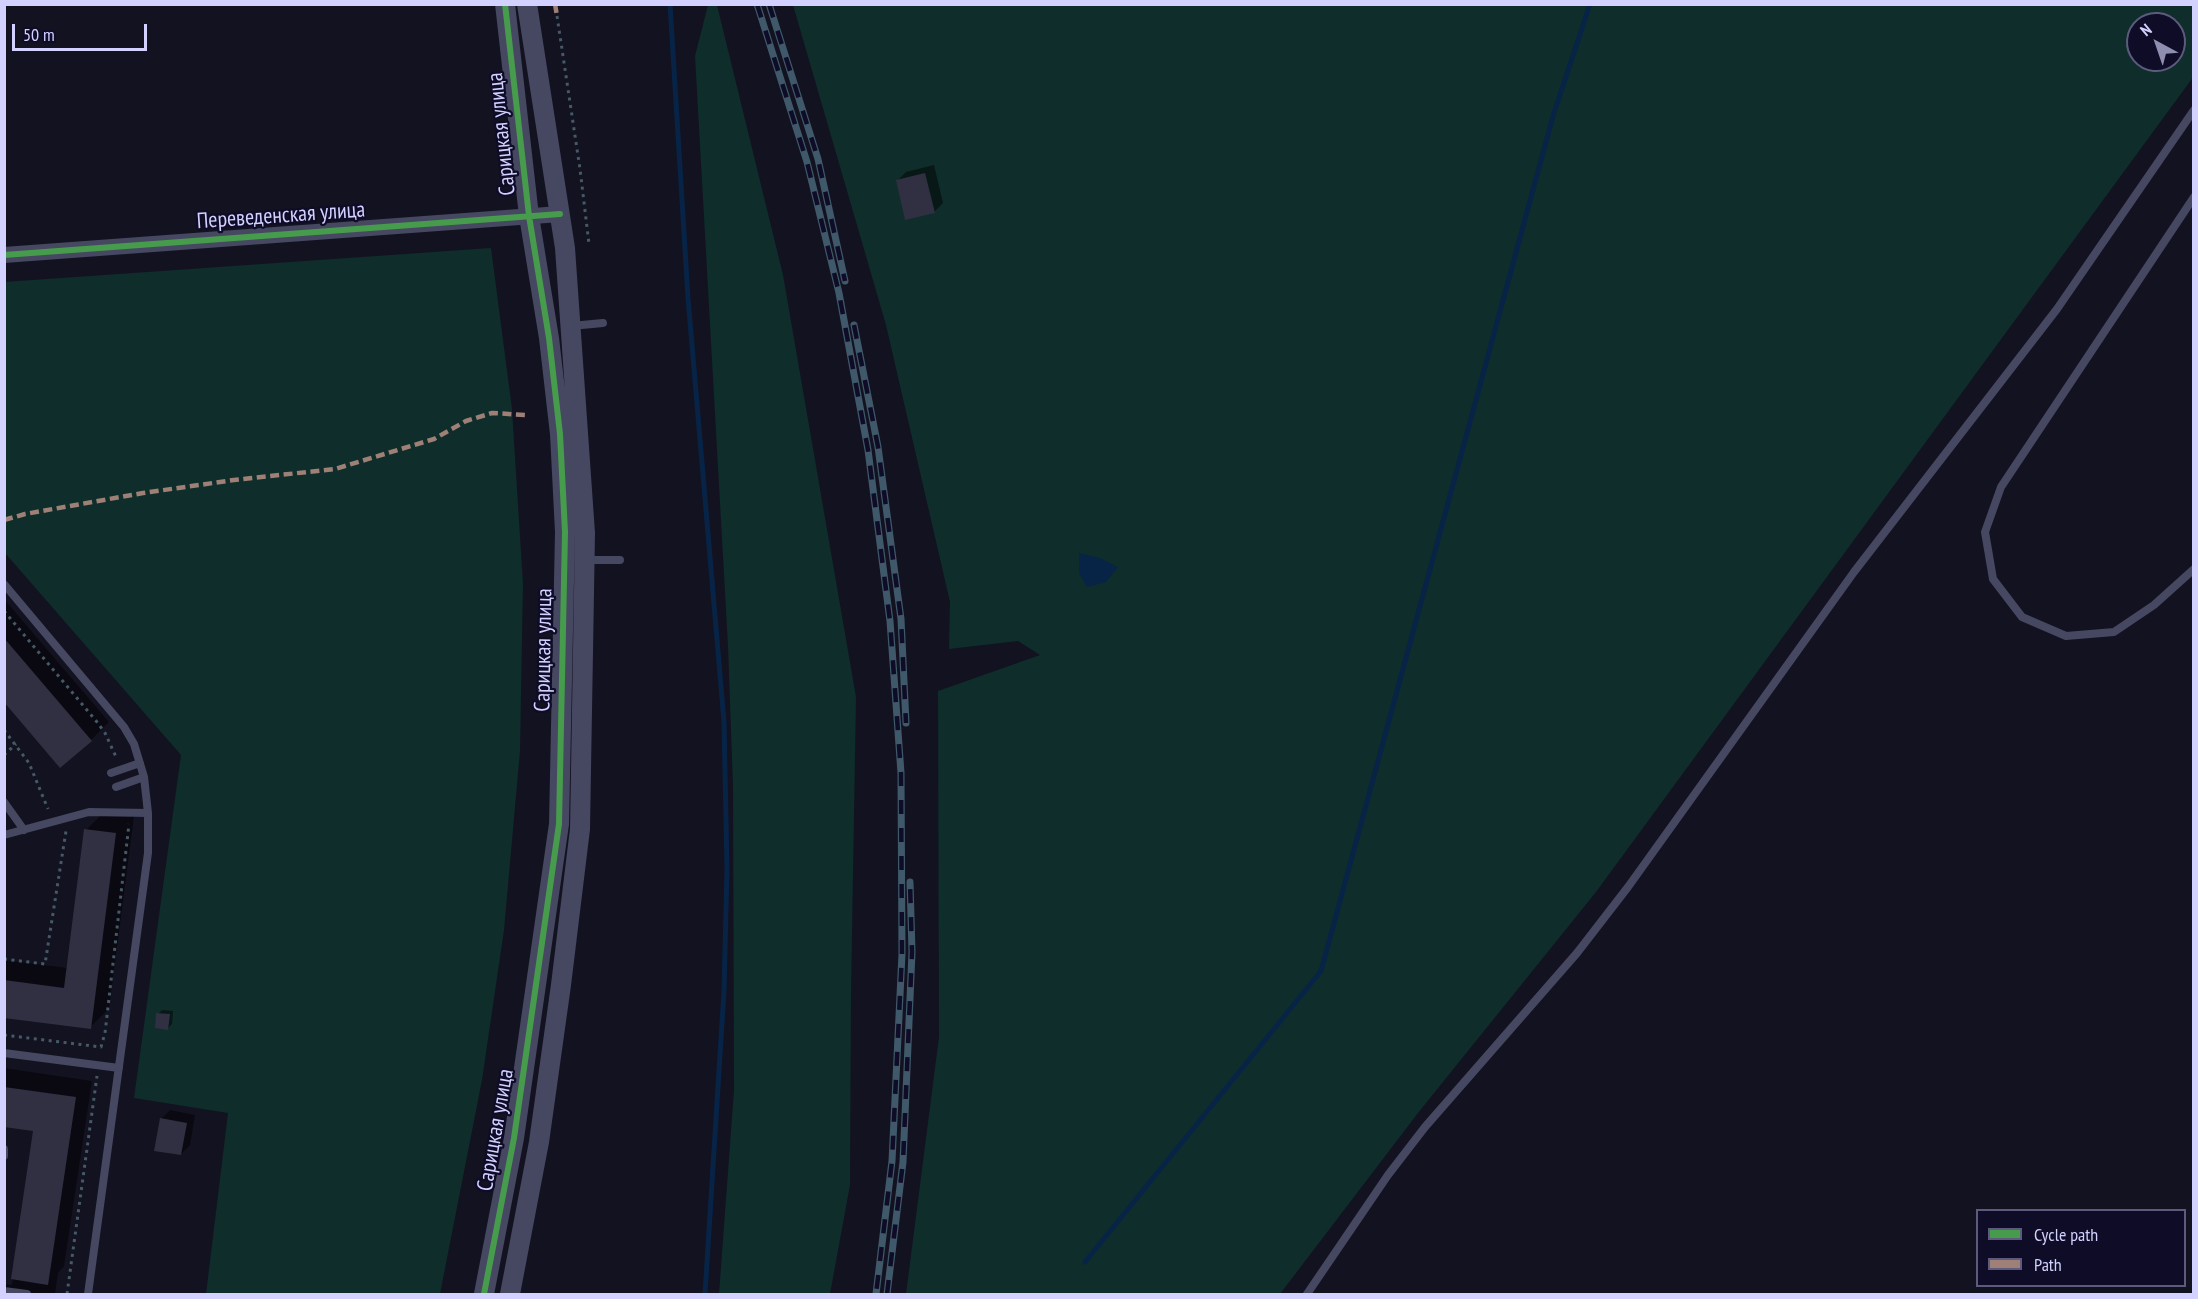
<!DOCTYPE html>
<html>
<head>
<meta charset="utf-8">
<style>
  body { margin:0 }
  #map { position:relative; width:2198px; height:1299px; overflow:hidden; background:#131220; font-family:"PT Sans Narrow",sans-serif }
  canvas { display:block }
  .frame { position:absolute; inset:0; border:6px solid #d2d1ff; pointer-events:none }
  .legend { position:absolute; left:1976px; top:1209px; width:210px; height:78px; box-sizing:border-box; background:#0e0c26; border:2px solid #5c5b7d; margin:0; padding:8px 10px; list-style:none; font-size:18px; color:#d2d1ff }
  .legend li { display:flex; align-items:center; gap:12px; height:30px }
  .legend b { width:30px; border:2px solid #5c5b7d }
  .north { position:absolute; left:2126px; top:12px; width:60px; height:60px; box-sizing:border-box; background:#0e0c26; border:2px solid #5c5b7d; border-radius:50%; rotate:320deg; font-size:16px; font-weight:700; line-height:24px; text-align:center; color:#d2d1ff }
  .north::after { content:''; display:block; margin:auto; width:21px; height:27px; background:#8f8eb1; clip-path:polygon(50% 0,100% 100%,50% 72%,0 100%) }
  .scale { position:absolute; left:12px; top:24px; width:135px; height:27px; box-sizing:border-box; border:3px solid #d2d1ff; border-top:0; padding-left:8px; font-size:18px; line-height:21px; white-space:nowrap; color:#d2d1ff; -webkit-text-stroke:4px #0e0c26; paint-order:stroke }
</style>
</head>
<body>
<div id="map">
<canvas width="2198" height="1299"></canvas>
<div class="frame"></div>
<ul class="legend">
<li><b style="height:8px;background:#469c4c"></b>Cycle path</li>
<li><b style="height:8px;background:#9e8076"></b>Path</li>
</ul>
<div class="north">N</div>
<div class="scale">50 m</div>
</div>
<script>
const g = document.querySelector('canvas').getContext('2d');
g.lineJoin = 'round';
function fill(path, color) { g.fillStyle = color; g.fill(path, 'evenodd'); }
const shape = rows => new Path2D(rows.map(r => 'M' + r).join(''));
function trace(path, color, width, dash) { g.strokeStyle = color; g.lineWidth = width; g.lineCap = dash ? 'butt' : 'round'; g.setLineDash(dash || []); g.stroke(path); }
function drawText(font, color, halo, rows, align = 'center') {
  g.font = font + ' "PT Sans Narrow",sans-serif'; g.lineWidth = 4.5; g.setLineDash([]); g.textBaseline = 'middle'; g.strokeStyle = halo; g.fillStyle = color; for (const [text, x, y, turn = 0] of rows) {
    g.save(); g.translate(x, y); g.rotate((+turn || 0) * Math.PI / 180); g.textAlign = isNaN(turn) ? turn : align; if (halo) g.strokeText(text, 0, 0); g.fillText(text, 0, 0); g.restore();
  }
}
const green = shape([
  [708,5,717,5,783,275,856,697,851,993,850,1185,830,1294,719,1294,734,1090,733,787,728,646,695,56],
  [793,5,2193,5,2194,76,1596,892,1418,1113,1280,1294,906,1294,939,1037,938,691,1040,655,1018,641,949,649,950,602,886,325],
  [2138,24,2174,24,2174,60,2138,60],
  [491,248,512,409,523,584,520,751,504,930,482,1080,440,1294,206,1294,228,1113,134,1098,181,755,5,553,4,282]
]);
const water = shape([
  [1079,553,1100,558,1118,567,1106,582,1087,587,1079,573]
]);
const shadow = shape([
  [934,165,943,203,934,212,897,181,906,172],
  [4,599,109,722,91,740,4,700],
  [104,812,134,816,109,1009,90,1027,4,1016,4,960,68,968,86,830],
  [162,1010,173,1011,172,1024,168,1028,158,1014],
  [4,1068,92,1081,64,1266,58,1273,55,1294,4,1294,4,1284,12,1285,35,1130,4,1126],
  [170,1110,195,1115,190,1145,181,1154,161,1119]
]);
const stream = shape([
  [670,4,688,298,724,722,727,869,724,991,705,1294],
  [1085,1262,1321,971,1553,116,1590,4]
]);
const building = shape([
  [925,173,935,213,905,220,896,180],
  [4,638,92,741,60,768,4,702],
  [84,829,116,833,91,1029,4,1018,4,980,64,988],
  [156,1013,170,1014,168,1030,155,1028],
  [4,1087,76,1097,48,1285,11,1279,33,1131,4,1127],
  [160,1118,187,1123,181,1155,154,1151]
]);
const path = shape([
  [557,16,580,169,589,244],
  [4,611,97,722,105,733,117,759],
  [4,730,29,763,48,809],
  [4,755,16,744],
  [4,959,45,964,66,831],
  [4,1035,101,1047,105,1033,129,824],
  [67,1294,97,1076]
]);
const service = shape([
  [2194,197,2001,487,1985,532,1993,579,2022,617,2066,636,2114,632,2154,605,2194,569],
  [571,326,603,323],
  [585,560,620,560],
  [4,584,124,727,134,744,144,777,148,813,148,853,88,1294],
  [111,773,140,763],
  [116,787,144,777],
  [4,802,24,830],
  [4,835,89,812,148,813],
  [4,1053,119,1068],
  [4,1149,4,1156],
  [4,1291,27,1294],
  [1307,1294,1388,1175,1425,1127,1577,953,1628,887,1854,572,2057,309,2194,110]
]);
const minor = shape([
  [4,255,560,214]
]);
const tertiary = shape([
  [484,1294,514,1138,559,824,565,532,560,434,549,338,529,216,505,4],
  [510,1294,539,1142,561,985,580,829,585,533,565,248,527,4]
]);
const rail = shape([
  [757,4,807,162,839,293,868,450,890,621,901,773,902,954,892,1161,876,1294],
  [769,4,818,159,845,281],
  [854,325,878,447,901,619,906,723],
  [887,1294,903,1162,912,952,910,882]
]);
const quiet = shape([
  [555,4,557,16],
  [4,520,25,514,143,493,234,480,335,469,434,439,466,421,492,413,526,415]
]);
const cycleway = shape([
  [4,255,560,214],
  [484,1294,514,1138,559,824,565,532,560,434,549,338,529,216,505,4]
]);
const streetNames = [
  ["Сарицкая улица",502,134,-96],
  ["Переведенская улица",281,216,-4],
  ["Сарицкая улица",544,650,-89],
  ["Сарицкая улица",496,1130,-80]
];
fill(green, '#0f2d2a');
fill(water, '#072447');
fill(shadow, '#0007');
trace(stream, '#072447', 5);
fill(building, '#313042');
trace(path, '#455967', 3, [3, 4.5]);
trace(service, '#464761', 8);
trace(minor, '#464761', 16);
trace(tertiary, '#464761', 20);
trace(rail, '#3f596a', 7);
trace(rail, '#0e0c26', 4.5, [14]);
trace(quiet, '#9e8076', 4.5, [9, 4.5]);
trace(cycleway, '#469c4c', 6);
drawText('22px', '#d2d1ff', '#0e0c26', streetNames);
</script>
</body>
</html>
